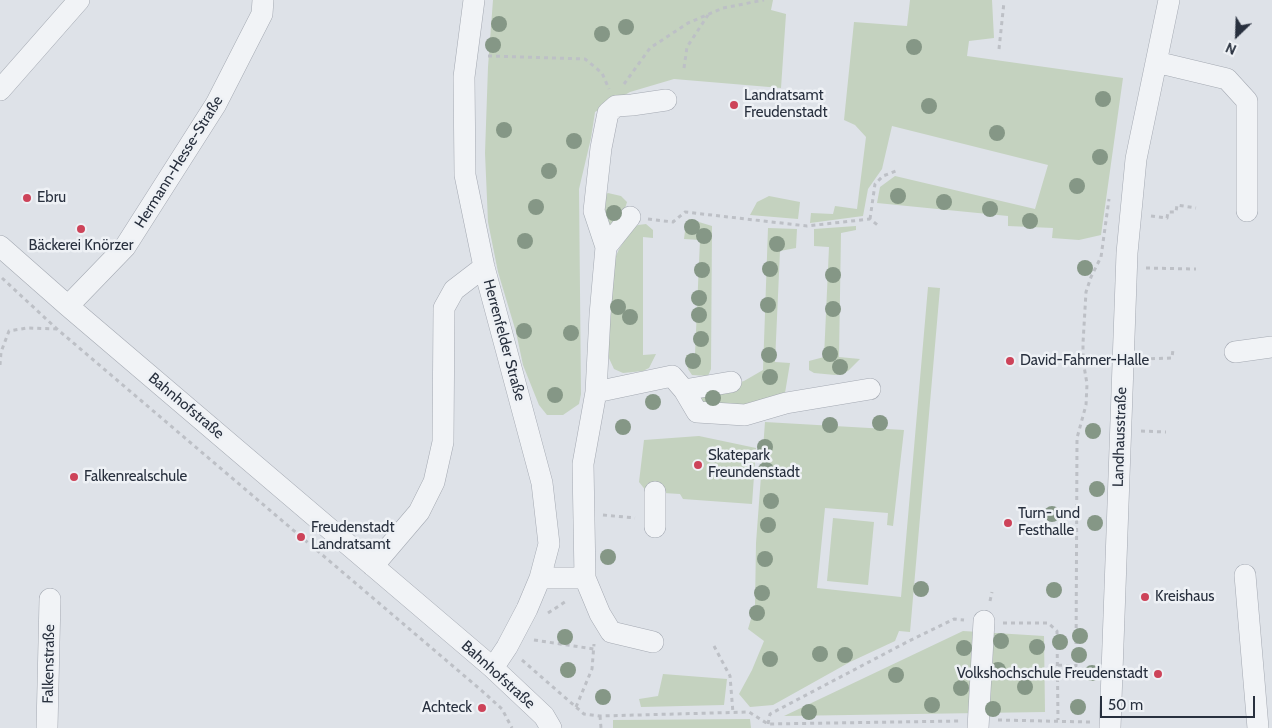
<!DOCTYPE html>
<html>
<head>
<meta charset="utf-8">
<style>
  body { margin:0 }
  #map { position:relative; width:1272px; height:728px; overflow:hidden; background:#dee2e8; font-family:Cabin,sans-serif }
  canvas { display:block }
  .north { position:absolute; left:1212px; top:10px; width:50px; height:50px; -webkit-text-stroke:4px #eef1f5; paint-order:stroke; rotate:204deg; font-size:14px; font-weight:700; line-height:20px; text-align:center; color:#28303e }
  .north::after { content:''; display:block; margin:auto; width:18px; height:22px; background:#28303e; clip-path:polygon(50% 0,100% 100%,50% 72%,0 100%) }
  .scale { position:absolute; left:1100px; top:696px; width:155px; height:22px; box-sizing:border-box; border:2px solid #28303e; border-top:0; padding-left:6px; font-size:15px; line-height:18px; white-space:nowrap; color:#28303e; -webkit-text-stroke:4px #eef1f5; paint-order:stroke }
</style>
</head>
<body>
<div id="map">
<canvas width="1272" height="728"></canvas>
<div class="north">N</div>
<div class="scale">50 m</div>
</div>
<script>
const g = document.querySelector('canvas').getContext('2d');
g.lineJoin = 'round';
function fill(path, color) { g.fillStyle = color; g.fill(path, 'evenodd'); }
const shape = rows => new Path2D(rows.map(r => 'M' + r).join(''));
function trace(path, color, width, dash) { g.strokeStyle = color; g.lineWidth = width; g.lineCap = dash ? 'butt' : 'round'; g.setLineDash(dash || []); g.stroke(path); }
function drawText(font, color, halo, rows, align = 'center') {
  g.font = font + ' Cabin,sans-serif'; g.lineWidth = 5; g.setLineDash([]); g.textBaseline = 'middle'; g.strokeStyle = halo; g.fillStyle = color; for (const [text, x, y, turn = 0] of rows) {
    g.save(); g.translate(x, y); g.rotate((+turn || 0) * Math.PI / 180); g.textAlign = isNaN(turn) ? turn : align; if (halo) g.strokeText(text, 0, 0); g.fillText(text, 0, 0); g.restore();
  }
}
const green = shape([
  [493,0,773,0,771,10,786,14,781,88,674,79,630,92,595,112,591,138,579,189,581,394,579,404,563,415,547,415,539,405,523,365,516,332,498,272,488,222,485,153,488,67],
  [910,0,992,0,994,38,969,41,967,56,1123,78,1101,235,1079,240,1052,238,1053,228,1008,226,1008,216,877,203,880,187,895,176,1035,209,1048,165,892,126,882,169,868,189,863,216,810,223,811,213,833,214,835,206,857,209,866,137,855,125,844,120,854,22,907,26],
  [608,193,621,196,627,202,624,212,609,228,601,220,604,195],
  [769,196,800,202,798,219,750,215,757,202],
  [689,219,712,226,711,369,708,376,692,375,688,369,686,355,695,354,700,240,684,239,686,223],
  [646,224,653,230,653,238,643,237,643,355,656,354,649,368,643,371,623,373,614,369,607,354,608,275,619,249,633,228,638,225],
  [856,226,856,230,841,233,839,357,860,359,848,371,840,374,835,375,814,373,809,370,809,361,824,357,829,247,814,246,814,229],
  [768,228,797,229,796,248,780,251,775,362,790,363,784,399,767,405,700,403,701,395,709,391,744,381,763,370],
  [928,287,940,288,910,632,899,631,895,641,850,662,773,705,750,707,739,694,752,670,764,641,748,629,755,605,756,543,765,422,904,430,893,526,887,525,888,513,825,508,817,588,901,597],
  [699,436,756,448,752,504,683,499,680,494,647,492,639,482,644,440],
  [833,518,874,522,868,585,827,581],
  [963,631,1044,636,1045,712,784,716],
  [663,674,727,679,724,705,641,707,639,699,658,696],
  [750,719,751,728,613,728,613,720]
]);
const path = shape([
  [999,49,1004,2],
  [488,56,585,59,602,73,609,89],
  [684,68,687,47,708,15],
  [624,84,650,48,688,23,723,8,764,0],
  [1151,216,1167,218,1168,212,1176,212,1177,205,1196,208],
  [648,219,673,222,685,212,807,226,870,219,880,227],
  [870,219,875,184,883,176,896,171],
  [1146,268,1196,269],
  [2,278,57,329,481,690,502,709,512,728],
  [1143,359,1172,358,1173,349],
  [0,365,1,352,9,331,27,328,57,329],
  [1141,431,1166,432],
  [603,515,635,518],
  [990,601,992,592],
  [548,613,568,600],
  [1003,623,1048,623,1057,631,1058,720],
  [534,640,594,649],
  [714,646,730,676,733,713],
  [522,660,584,714,600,716,749,712,768,724,960,721],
  [1058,665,1076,666,1077,438,1086,405,1087,384,1083,360,1083,343,1086,292,1091,277,1101,257,1109,199],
  [576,707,592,669,594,644],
  [600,716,601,728],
  [998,720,1090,722],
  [768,724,770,714,907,642,954,619,964,620]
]);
const minor = shape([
  [474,0,464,77,465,175,484,267,542,483,549,544,540,578,527,609,507,647,493,668],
  [1156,62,1227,79,1247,101,1247,211],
  [0,90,79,0],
  [0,246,68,306,493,668,544,716,551,728],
  [606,247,594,211,601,148,608,113,616,106,632,105,666,100],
  [68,306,125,247,216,104,262,14,263,0],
  [1235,352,1272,347],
  [684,390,697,412,745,415,786,403,870,389],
  [596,392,672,376,684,390,731,382],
  [655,492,655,527],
  [373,566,419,512,434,482,443,442,444,308,454,290,484,267],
  [1245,575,1258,728],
  [540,578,585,578,583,464,596,392,600,315,606,247,630,217],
  [585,578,600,614,611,632,653,642],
  [47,728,50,599],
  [978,728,984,621],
  [1110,728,1127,253,1136,159,1169,0]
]);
const trees = [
  [499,24],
  [626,27],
  [602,34],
  [493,45],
  [914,47],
  [1103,99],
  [929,106],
  [504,130],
  [997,133],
  [574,141],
  [1100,157],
  [549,171],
  [1077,186],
  [898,196],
  [944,202],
  [536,207],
  [990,209],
  [614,213],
  [1030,221],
  [692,227],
  [704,236],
  [525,241],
  [777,244],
  [1085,268],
  [770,269],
  [702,270],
  [833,275],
  [699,298],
  [768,305],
  [618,307],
  [833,309],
  [699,315],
  [630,317],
  [524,331],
  [571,333],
  [701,339],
  [830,354],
  [769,355],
  [693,361],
  [840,367],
  [770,377],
  [555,395],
  [713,398],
  [653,402],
  [880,423],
  [830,425],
  [623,427],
  [1093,431],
  [765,447],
  [766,470],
  [1097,489],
  [771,501],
  [1052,514],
  [1095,523],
  [768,525],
  [608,557],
  [765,559],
  [921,589],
  [1054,590],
  [762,593],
  [757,613],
  [1080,636],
  [565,637],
  [1001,641],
  [1060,642],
  [1037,647],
  [964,648],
  [820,654],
  [845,655],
  [1079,655],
  [770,659],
  [568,670],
  [998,670],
  [1092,673],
  [896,675],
  [1025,687],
  [961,688],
  [603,697],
  [932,705],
  [1078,707],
  [993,709],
  [809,712]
];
const markers = [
  [734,105,5,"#cd4359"],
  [27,198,5,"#cd4359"],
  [81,229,5,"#cd4359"],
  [1010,361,5,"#cd4359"],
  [698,465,5,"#cd4359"],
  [74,477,5,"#cd4359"],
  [1008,523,5,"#cd4359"],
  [301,537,5,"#cd4359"],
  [1145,597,5,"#cd4359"],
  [1158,674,5,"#cd4359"],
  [482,708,5,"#cd4359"]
];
const poiNames = [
  ["Landratsamt",744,96],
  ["Freudenstadt",744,113],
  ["Ebru",37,198],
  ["Bäckerei Knörzer",81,246,"center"],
  ["David-Fahrner-Halle",1020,361],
  ["Skatepark",708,456],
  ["Freundenstadt",708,473],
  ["Falkenrealschule",84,477],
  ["Turn- und",1018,514],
  ["Festhalle",1018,531],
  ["Freudenstadt",311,528],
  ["Landratsamt",311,545],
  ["Kreishaus",1155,597],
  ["Volkshochschule Freudenstadt",1148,674,"right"],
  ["Achteck",472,708,"right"]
];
const streetNames = [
  ["Hermann-Hesse-Straße",179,162,-58],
  ["Herrenfelder Straße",504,340,75],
  ["Bahnhofstraße",186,406,40],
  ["Landhausstraße",1120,437,-88],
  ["Falkenstraße",49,664,-89],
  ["Bahnhofstraße",498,675,42]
];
fill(green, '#c4d2bf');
trace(minor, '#a4a9b2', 22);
trace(path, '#bdc0c6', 3, [4, 4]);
trace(minor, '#f1f3f6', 21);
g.fillStyle = '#859786';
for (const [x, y] of trees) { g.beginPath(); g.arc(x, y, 8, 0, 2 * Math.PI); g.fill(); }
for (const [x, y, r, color] of markers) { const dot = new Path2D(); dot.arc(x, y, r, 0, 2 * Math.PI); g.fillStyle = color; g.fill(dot); trace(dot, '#eef1f5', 2); }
drawText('15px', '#28303e', '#eef1f5', poiNames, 'left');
drawText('15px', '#28303e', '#eef1f5', streetNames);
</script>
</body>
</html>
